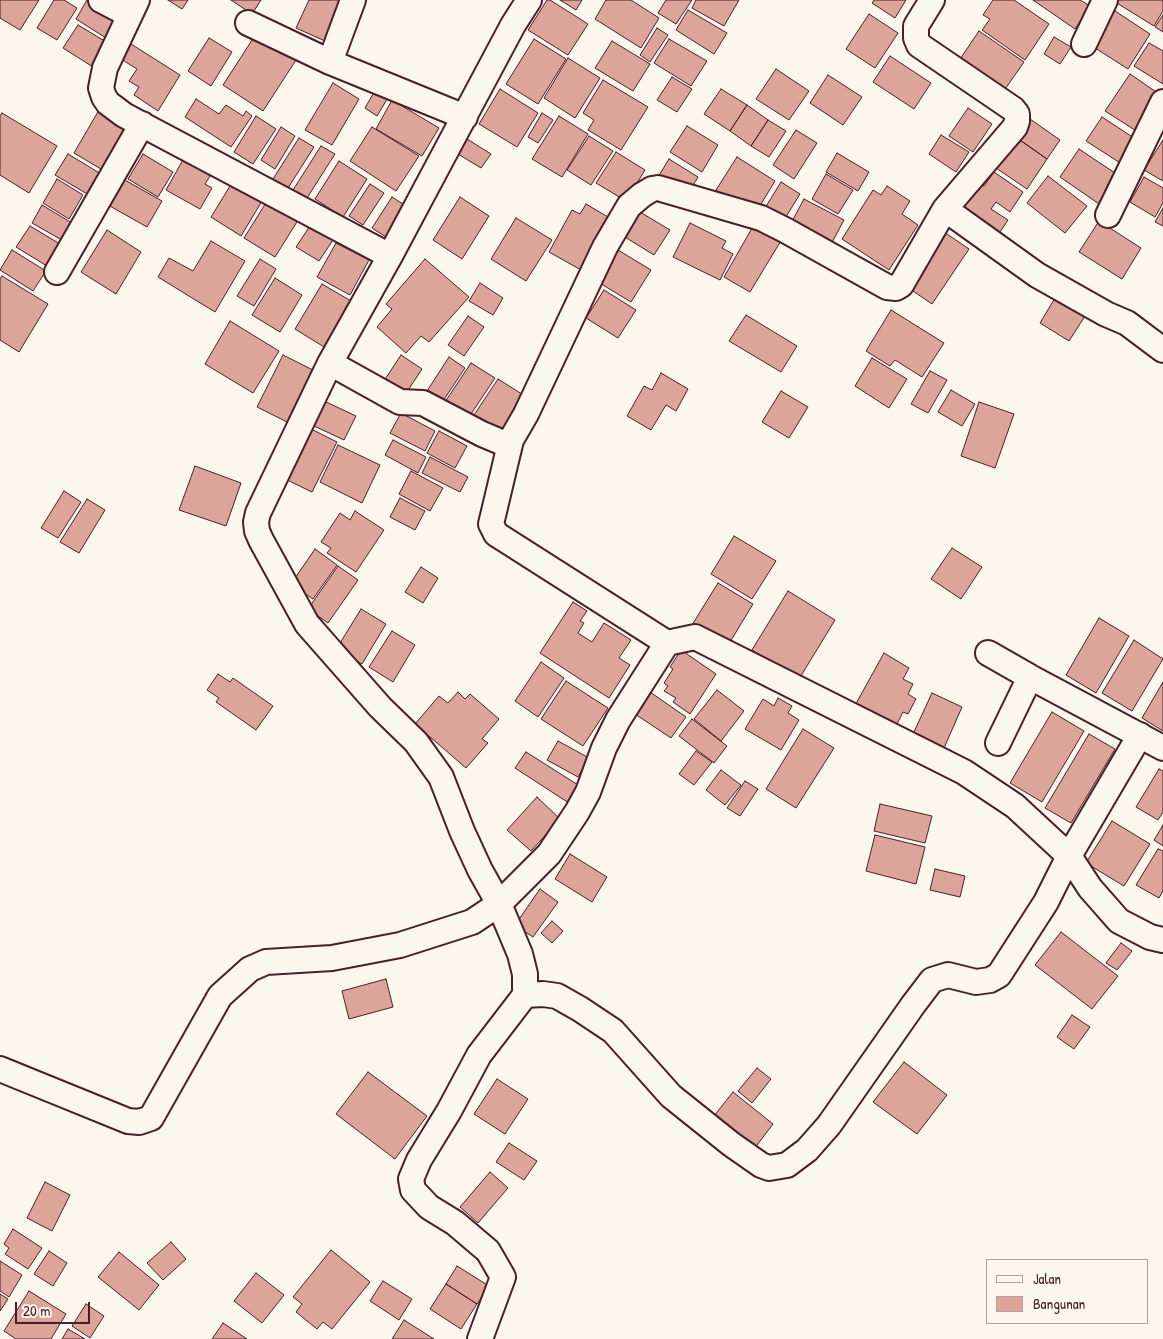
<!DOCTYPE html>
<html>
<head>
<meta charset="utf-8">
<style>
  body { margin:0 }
  #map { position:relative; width:1163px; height:1339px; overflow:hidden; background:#fbf7ec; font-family:"Patrick Hand",sans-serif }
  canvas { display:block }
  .legend { position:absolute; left:986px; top:1259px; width:162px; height:65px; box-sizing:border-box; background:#fbf7ec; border:1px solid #b4a19f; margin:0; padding:6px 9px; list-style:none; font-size:15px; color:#4a1f2b }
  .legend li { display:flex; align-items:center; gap:10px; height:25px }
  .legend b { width:25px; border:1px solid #b4a19f }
  .scale { position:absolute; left:15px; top:1302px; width:75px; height:22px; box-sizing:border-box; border:2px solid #4a1f2b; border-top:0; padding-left:6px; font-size:15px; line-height:18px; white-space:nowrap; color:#4a1f2b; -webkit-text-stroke:4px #fbf7ec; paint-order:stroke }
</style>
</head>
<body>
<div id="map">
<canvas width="1163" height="1339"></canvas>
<ul class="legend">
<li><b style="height:6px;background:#fbf7ec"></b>Jalan</li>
<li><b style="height:14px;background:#dda499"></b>Bangunan</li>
</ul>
<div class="scale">20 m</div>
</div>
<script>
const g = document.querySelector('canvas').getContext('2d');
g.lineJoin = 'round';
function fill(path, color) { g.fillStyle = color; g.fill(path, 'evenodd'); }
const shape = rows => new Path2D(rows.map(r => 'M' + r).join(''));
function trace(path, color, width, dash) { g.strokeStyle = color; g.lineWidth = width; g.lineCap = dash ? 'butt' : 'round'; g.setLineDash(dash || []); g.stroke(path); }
const building = shape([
  [0,0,39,0,20,30,0,18,0,0],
  [54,0,64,0,77,8,57,40,37,28,54,0],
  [87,0,95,0,120,15,106,38,76,19,87,0],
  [168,0,188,0,182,9,168,0],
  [231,0,261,0,252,14,231,0],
  [309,0,340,0,344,2,325,41,296,28,309,0],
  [547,0,550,0,588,24,568,55,528,30,547,0],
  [560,0,582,0,576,10,560,0],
  [606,0,631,0,659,18,641,48,595,19,606,0],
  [666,0,692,0,676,24,658,13,666,0],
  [696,0,739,0,724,26,692,8,696,0],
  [874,0,906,0,895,18,872,3,874,0],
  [993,0,1014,0,1049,24,1025,60,982,30,990,19,983,15,993,0],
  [1033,0,1080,0,1090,6,1075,29,1033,0],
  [1112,0,1163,0,1163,11,1154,26,1112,0],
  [688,10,727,33,714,54,676,30,688,10],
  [1115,11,1150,34,1128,69,1092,46,1115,11],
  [869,14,898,33,875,68,846,49,869,14],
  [1163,15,1163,32,1155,27,1163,15],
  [78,25,108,43,93,67,63,48,78,25],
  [657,28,668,35,650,62,640,55,657,28],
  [979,31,1024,62,1001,95,956,65,979,31],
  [256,34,296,60,263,111,223,85,256,34],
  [1054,37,1071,47,1060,64,1044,54,1054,37],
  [209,38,232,52,211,86,188,71,209,38],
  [534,39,566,59,538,104,506,84,534,39],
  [669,39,707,61,691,86,654,63,669,39],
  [612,41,650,64,633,91,595,68,612,41],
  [1149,43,1163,51,1163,84,1134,66,1149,43],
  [131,44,180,75,158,111,134,95,139,87,129,81,137,69,121,59,131,44],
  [890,56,931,83,914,109,873,82,890,56],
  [568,58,600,78,575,118,544,98,568,58],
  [776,69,809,91,789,120,756,99,776,69],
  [1130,74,1162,96,1138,132,1105,111,1130,74],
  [828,75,862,97,843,125,810,103,828,75],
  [672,77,692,89,677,112,657,100,672,77],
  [603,80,648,107,621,150,588,130,594,120,583,113,603,80],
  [333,83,359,99,332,145,305,130,333,83],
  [376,89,389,96,377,116,365,108,376,89],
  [500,89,538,113,517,147,479,124,500,89],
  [721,89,747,105,730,131,704,114,721,89],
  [196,99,219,114,226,105,243,116,246,111,252,116,231,147,185,117,196,99],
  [392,100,439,128,422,156,376,129,392,100],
  [747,105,768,120,751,146,730,131,747,105],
  [968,108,992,124,973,152,949,136,968,108],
  [99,110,131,129,106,172,74,153,99,110],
  [2,113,57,146,29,193,0,175,0,116,2,113],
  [542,113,553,120,538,143,528,137,542,113],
  [256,116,276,129,253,164,234,152,256,116],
  [559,116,588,134,562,177,532,159,559,116],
  [1102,117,1140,142,1125,166,1086,141,1102,117],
  [1030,119,1060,140,1047,159,1017,138,1030,119],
  [768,120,786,131,769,157,751,146,768,120],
  [687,126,718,145,702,172,670,152,687,126],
  [281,127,295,136,275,169,261,160,281,127],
  [372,127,419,156,396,191,350,161,372,127],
  [796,130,817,143,794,179,773,165,796,130],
  [941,135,969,152,956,172,929,154,941,135],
  [589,136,613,151,591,185,567,170,589,136],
  [299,138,314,147,288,188,273,179,299,138],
  [1017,138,1047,159,1027,189,996,168,1017,138],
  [467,139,491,154,481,168,458,154,467,139],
  [1163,140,1163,181,1144,170,1163,140],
  [321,146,335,154,307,198,293,190,321,146],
  [189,149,217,165,205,184,212,188,200,209,166,190,189,149],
  [1079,149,1121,177,1102,206,1060,177,1079,149],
  [616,152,645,170,626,201,596,183,616,152],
  [837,153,869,172,858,191,826,172,837,153],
  [68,154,101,174,89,195,55,175,68,154],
  [143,154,173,172,158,197,128,179,143,154],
  [737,157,775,181,755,214,716,190,737,157],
  [669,159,698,177,687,195,658,177,669,159],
  [339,161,367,179,343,217,315,199,339,161],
  [994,172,1023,192,1010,212,996,202,991,209,1008,220,996,238,955,210,975,181,984,186,994,172],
  [826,174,853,190,838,214,812,199,826,174],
  [1048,176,1087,206,1065,233,1027,203,1048,176],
  [1144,177,1163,188,1163,203,1155,217,1130,202,1144,177],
  [235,178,265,196,241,236,211,217,235,178],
  [57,179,83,195,69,219,43,203,57,179],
  [123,179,162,201,147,227,108,205,123,179],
  [781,182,800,194,784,220,765,208,781,182],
  [370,184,384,193,363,225,349,216,370,184],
  [887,186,910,201,902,214,918,225,889,270,842,239,873,190,881,195,887,186],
  [392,197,409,208,389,239,372,228,392,197],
  [460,197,489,216,462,259,433,240,460,197],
  [269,198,300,217,275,257,244,238,269,198],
  [804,199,844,220,829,248,789,227,804,199],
  [586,204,613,220,583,271,549,252,572,210,580,214,586,204],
  [42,205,72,223,62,240,32,223,42,205],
  [1163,208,1163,226,1155,222,1163,208],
  [635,209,670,230,654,255,620,234,635,209],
  [516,218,552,240,526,281,491,259,516,218],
  [1099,221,1141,248,1122,279,1079,252,1099,221],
  [690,223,726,241,722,248,733,254,720,280,673,257,690,223],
  [755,223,782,239,750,292,724,277,755,223],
  [30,226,60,244,47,266,16,247,30,226],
  [310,226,333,240,319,261,296,247,310,226],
  [107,230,141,252,116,294,81,272,107,230],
  [944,232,969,249,932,304,907,287,944,232],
  [211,241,245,261,215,312,158,277,169,258,193,271,211,241],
  [336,243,369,260,350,295,317,277,336,243],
  [12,250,46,271,33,291,0,270,12,250],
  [618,250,651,270,631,302,598,282,618,250],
  [260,259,276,269,254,306,237,296,260,259],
  [425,259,469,297,429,342,421,336,406,353,377,327,392,309,386,304,425,259],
  [2,276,48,304,19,352,0,340,0,279,2,276],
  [275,278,302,295,280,332,252,315,275,278],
  [480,283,503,298,493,315,469,301,480,283],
  [322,284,351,301,324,347,295,329,322,284],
  [604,290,636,310,618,338,586,318,604,290],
  [1055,298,1085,316,1069,341,1040,323,1055,298],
  [891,310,944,343,922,377,895,360,890,366,866,351,891,310],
  [746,315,797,346,781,372,729,341,746,315],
  [468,316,484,327,464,356,448,345,468,316],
  [230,321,279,351,253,393,205,364,230,321],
  [283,355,313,370,287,422,257,407,283,355],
  [401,355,422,369,401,401,380,387,401,355],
  [449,357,465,368,443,401,427,391,449,357],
  [872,358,907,379,889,408,855,386,872,358],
  [471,363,495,378,469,417,445,402,471,363],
  [930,371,947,380,928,413,911,404,930,371],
  [661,373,688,389,676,411,666,405,651,430,627,416,644,386,652,390,661,373],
  [498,379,525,396,501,433,474,415,498,379],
  [951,390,975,404,962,426,938,412,951,390],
  [781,391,808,407,789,438,762,422,781,391],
  [324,401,356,416,344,440,312,425,324,401],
  [979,402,1014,414,995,468,961,456,979,402],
  [401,413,435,431,425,451,390,433,401,413],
  [307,427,337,442,312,492,281,477,307,427],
  [439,431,467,446,455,468,427,453,439,431],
  [393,440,426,457,418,473,385,455,393,440],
  [338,445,380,465,362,503,320,482,338,445],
  [430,457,468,477,460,492,422,473,430,457],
  [195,466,241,483,226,526,179,510,195,466],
  [411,471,443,488,430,511,399,494,411,471],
  [64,491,81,502,58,538,41,528,64,491],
  [400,498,425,511,415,530,390,517,400,498],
  [87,499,105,510,79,553,60,542,87,499],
  [355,511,384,530,356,572,327,553,331,548,321,542,340,513,350,520,355,511],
  [734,536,776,561,752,599,711,574,734,536],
  [952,548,982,567,961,599,931,579,952,548],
  [315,549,337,565,313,599,291,584,315,549],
  [338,566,358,580,328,623,308,609,338,566],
  [421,567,438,578,423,603,405,592,421,567],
  [718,583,753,604,727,647,692,625,718,583],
  [788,591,835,620,799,679,752,650,788,591],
  [573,602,587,611,580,621,584,623,578,633,592,642,604,623,631,640,619,658,630,665,609,698,540,653,573,602],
  [361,609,386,624,362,664,337,648,361,609],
  [1099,618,1129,636,1096,693,1066,675,1099,618],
  [392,631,415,645,393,682,369,667,392,631],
  [1134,640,1163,659,1132,711,1102,693,1134,640],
  [681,650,716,674,690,714,673,702,676,698,664,691,668,686,664,683,673,669,670,667,681,650],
  [884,653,909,668,903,679,913,684,908,694,916,699,908,714,903,712,894,730,853,709,884,653],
  [541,662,564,678,538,717,515,701,541,662],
  [218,674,230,682,233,678,273,706,256,730,216,702,219,698,207,690,218,674],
  [566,681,608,708,583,746,541,719,566,681],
  [1163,682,1163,731,1142,718,1163,682],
  [717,690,744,711,721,741,694,719,717,690],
  [458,692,465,699,470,694,499,719,482,739,488,743,466,768,415,724,439,696,448,703,458,692],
  [650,692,686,717,671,738,635,714,650,692],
  [932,693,962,707,944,748,913,734,932,693],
  [778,698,792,706,788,713,799,720,781,750,745,729,763,699,774,706,778,698],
  [1052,712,1084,731,1042,802,1010,783,1052,712],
  [692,719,727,746,714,763,679,736,692,719],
  [803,729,834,748,796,808,766,789,803,729],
  [1089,734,1115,749,1071,823,1045,808,1089,734],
  [558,741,589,758,578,777,547,760,558,741],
  [696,751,712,762,694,785,679,774,696,751],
  [526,752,586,790,575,807,515,768,526,752],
  [1159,769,1163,771,1163,812,1158,820,1136,807,1159,769],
  [721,770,741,785,725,805,706,790,721,770],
  [745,781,758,789,740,816,727,808,745,781],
  [537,797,560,819,531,851,507,830,537,797],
  [880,804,932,816,925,843,874,831,880,804],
  [1112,821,1150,844,1124,886,1086,863,1112,821],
  [1163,825,1163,846,1154,840,1163,825],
  [875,835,925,847,916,884,866,871,875,835],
  [1158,849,1163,851,1163,891,1159,898,1136,885,1158,849],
  [570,854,607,877,592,902,555,879,570,854],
  [935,869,965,876,960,897,930,890,935,869],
  [540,889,558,902,533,937,515,925,540,889],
  [552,921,563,931,552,943,541,933,552,921],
  [1061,932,1118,976,1092,1009,1035,965,1061,932],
  [1121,943,1132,951,1117,970,1106,963,1121,943],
  [386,979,393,1007,349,1019,342,991,386,979],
  [1072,1015,1090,1027,1074,1049,1057,1037,1072,1015],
  [904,1062,947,1095,917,1134,873,1102,904,1062],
  [757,1068,771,1079,752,1103,738,1091,757,1068],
  [368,1072,427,1116,395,1159,336,1114,368,1072],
  [497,1079,528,1099,505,1134,474,1114,497,1079],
  [733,1092,773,1124,751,1153,710,1121,733,1092],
  [509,1143,537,1161,524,1180,496,1162,509,1143],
  [490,1172,508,1188,478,1223,460,1207,490,1172],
  [45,1182,70,1195,52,1231,27,1218,45,1182],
  [13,1229,42,1248,28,1269,5,1254,9,1248,4,1244,13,1229],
  [171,1242,186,1259,163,1280,147,1263,171,1242],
  [331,1250,370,1282,332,1329,323,1322,317,1329,296,1312,302,1304,293,1297,331,1250],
  [49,1251,67,1263,53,1286,34,1274,49,1251],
  [119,1252,159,1285,139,1310,98,1277,119,1252],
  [0,1261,22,1275,9,1297,0,1291,0,1261],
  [457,1266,489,1286,477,1304,446,1284,457,1266],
  [256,1273,284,1295,262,1323,234,1301,256,1273],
  [383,1281,412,1299,399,1320,370,1301,383,1281],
  [446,1284,477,1304,461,1329,430,1309,446,1284],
  [29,1291,66,1314,51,1339,16,1339,4,1331,29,1291],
  [0,1294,8,1299,0,1311,0,1294],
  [86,1304,104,1316,90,1338,72,1326,86,1304],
  [404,1320,434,1339,392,1339,404,1320],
  [223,1323,247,1339,212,1339,223,1323],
  [68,1329,85,1339,62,1339,68,1329]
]);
const street = shape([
  [101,0,130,15],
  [137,0,105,68,101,88,104,97,108,103,124,115,390,256],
  [248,23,330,62,465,117],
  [1084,44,1105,0],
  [330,62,353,0],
  [945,209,1037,275,1106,314,1127,323,1163,350],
  [1108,215,1163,102],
  [57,272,142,124],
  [330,363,400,402,423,403,482,434,501,442,507,442,511,440,526,414,605,247,629,206,642,195,652,189,658,188,761,218,785,230,887,287,896,288,901,285,945,209,1015,127,1017,121,1017,114,1013,109,919,45,916,38,916,26,932,0],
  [511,440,491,524,496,534,667,643],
  [988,653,1030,677,998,743],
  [1030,677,1163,748],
  [525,995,525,974,520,954,499,904,480,870,462,831,441,777,416,742,380,707,307,624,261,540,257,531,256,522,258,513,330,363,390,256,513,25,529,0],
  [0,1069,128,1121,139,1122,151,1118,220,996,250,969,266,962,332,958,400,945,472,922,499,904,549,854,577,812,588,792,604,748,618,720,667,643,695,637,964,772,1015,806,1069,856,1090,888,1119,921,1150,937,1163,940],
  [480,1339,503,1277,488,1251,455,1223,429,1207,413,1190,411,1179,419,1160,449,1111,479,1055,525,995,543,994,557,996,580,1009,613,1031,671,1096,731,1144,761,1165,769,1168,787,1165,807,1150,829,1125,913,1005,932,980,948,975,976,982,990,980,999,975,1046,902,1069,856,1140,735]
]);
fill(building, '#dda499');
trace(building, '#4a1f2b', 1);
trace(street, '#4a1f2b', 28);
trace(street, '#fbf7ec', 24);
</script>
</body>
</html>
